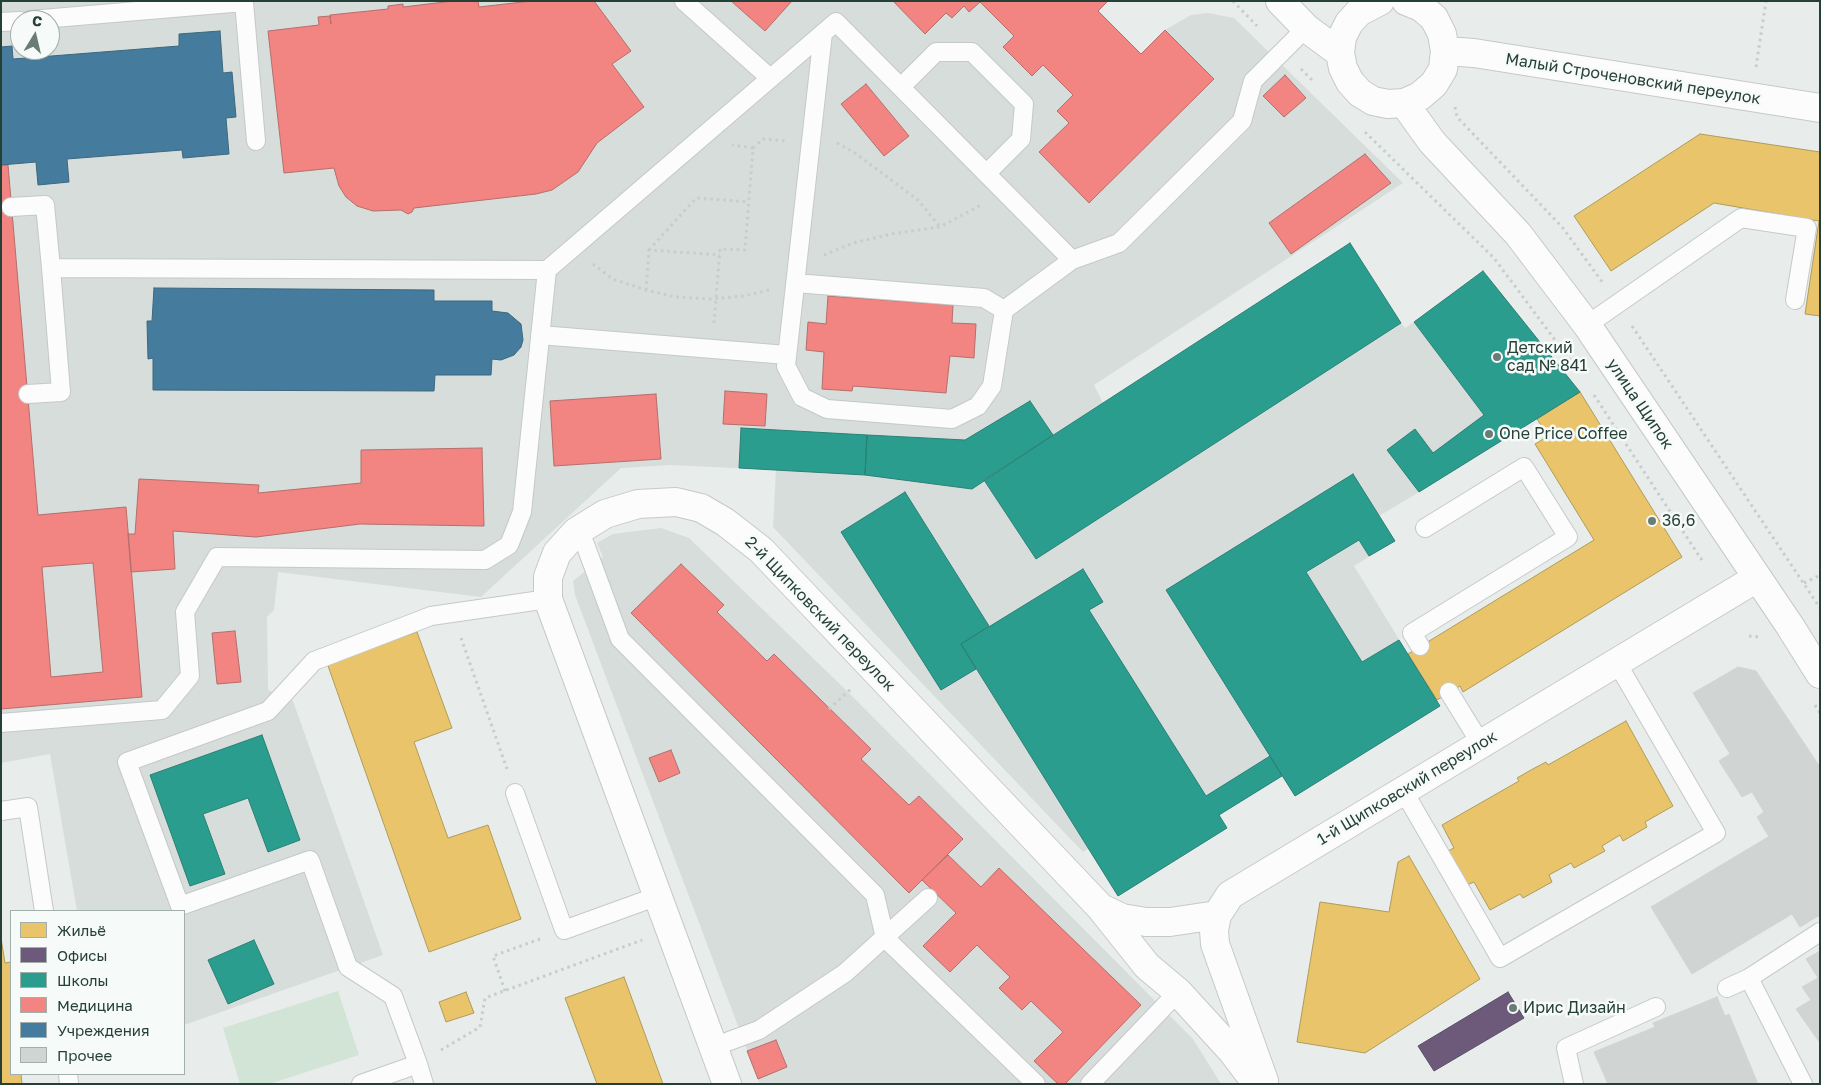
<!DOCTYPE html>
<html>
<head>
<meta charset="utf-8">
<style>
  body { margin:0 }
  #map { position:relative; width:1821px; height:1085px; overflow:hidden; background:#e8ecea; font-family:"Golos Text",sans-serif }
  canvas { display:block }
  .frame { position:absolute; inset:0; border:2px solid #263f37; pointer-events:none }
  .legend { position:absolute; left:10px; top:910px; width:175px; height:165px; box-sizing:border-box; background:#f6faf8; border:1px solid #a3afab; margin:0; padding:6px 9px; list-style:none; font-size:15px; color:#263f37 }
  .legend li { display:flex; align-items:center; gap:10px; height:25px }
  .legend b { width:25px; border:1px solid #a3afab }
  .north { position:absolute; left:10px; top:10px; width:50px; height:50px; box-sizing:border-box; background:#f6faf8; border:1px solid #a3afab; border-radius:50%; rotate:9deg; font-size:14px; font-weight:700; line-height:20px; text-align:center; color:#263f37 }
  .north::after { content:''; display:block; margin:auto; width:18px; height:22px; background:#6a7c76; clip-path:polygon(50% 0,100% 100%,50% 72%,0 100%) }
</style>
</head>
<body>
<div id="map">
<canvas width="1821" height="1085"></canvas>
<div class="frame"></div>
<ul class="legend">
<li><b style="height:14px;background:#e9c46a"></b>Жильё</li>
<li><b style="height:14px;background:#6d597a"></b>Офисы</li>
<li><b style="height:14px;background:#2a9d8f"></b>Школы</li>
<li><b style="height:14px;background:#f28482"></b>Медицина</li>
<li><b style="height:14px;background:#457b9d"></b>Учреждения</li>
<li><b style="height:14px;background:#d0d5d3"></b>Прочее</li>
</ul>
<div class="north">С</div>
</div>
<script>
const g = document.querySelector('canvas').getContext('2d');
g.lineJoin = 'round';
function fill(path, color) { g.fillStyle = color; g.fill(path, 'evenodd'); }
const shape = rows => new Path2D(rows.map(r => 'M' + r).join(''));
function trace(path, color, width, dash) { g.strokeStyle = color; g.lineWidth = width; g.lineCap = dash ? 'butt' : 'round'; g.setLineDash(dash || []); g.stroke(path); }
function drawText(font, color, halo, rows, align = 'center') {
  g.font = font + ' "Golos Text",sans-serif'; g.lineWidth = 5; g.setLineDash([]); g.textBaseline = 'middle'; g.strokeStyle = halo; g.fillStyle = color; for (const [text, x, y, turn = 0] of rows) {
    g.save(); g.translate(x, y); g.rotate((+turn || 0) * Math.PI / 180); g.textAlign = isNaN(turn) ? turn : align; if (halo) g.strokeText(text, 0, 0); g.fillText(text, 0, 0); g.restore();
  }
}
const built = shape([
  [1,1,731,1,765,31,792,1,1108,1,1099,11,1141,54,1165,30,1191,15,1208,13,1234,18,1403,183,1094,385,1103,403,984,480,1036,559,1401,323,1405,328,1414,322,1484,415,1419,492,1379,516,1395,541,1354,566,1440,706,1295,796,1282,776,1219,815,1227,828,1118,896,1089,848,1083,852,773,527,776,470,671,465,621,468,481,597,278,572,274,610,267,617,268,690,293,701,383,955,184,1025,184,911,77,911,50,754,1,763],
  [20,20,50,20,50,50,20,50],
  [661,528,689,538,848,692,1193,1039,1221,1084,760,1084,575,595,573,581,603,557,597,543,613,534]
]);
const green = shape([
  [338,991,359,1055,269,1084,240,1084,223,1028]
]);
const homes = shape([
  [1700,134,1820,152,1820,316,1805,314,1819,221,1714,203,1611,271,1574,216,1700,134],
  [1580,392,1682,557,1463,692,1460,686,1437,700,1408,654,1594,540,1535,444,1548,436,1537,419,1580,392],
  [417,632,452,728,414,742,448,838,488,825,521,919,429,952,327,663,417,632],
  [1626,721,1673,806,1645,822,1647,827,1623,841,1620,835,1602,846,1605,851,1574,868,1571,863,1549,875,1552,882,1523,898,1520,894,1490,910,1474,882,1467,885,1448,851,1454,848,1442,825,1519,781,1517,778,1531,770,1546,762,1548,765,1626,721],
  [1409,856,1480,979,1365,1053,1297,1042,1320,902,1389,912,1398,862,1409,856],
  [1,938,5,963,11,962,11,1074,21,1074,22,1084,1,1084,1,938],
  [624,977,646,1037,663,1084,597,1084,565,998,624,977],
  [466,992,474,1013,446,1022,439,1002,466,992]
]);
const offices = shape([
  [1508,992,1524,1018,1434,1071,1418,1046,1508,992]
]);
const schools = shape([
  [1350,243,1401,323,1036,559,984,480,1350,243],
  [1483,271,1580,392,1419,492,1387,450,1415,429,1433,453,1484,415,1414,322,1483,271],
  [1030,401,1053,435,972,489,865,475,867,435,965,440,1030,401],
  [741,428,867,435,865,475,739,468,741,428],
  [1353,474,1395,541,1369,556,1359,540,1306,572,1362,662,1399,640,1440,706,1295,796,1166,590,1353,474],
  [905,492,989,626,961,644,976,669,941,690,841,532,905,492],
  [1083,569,1103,602,1089,610,1206,796,1270,756,1282,776,1219,815,1227,828,1118,896,961,644,1083,569],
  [262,735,300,840,268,852,248,798,203,814,225,874,190,886,150,775,262,735],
  [254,940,274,984,228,1004,208,960,254,940]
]);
const health = shape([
  [453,1,478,1,479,7,531,1,594,1,631,51,612,64,644,107,597,143,578,172,552,190,536,194,414,208,412,212,408,214,401,210,373,211,357,206,346,197,339,186,334,168,284,173,268,31,319,25,318,17,330,16,331,24,330,15,388,9,388,6,403,4,403,7,453,1],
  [731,1,792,1,765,31,731,1],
  [893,1,1108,1,1098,11,1141,54,1165,30,1214,79,1089,203,1039,152,1069,123,1057,111,1073,95,1043,65,1032,76,1003,47,1014,36,980,2,969,12,964,6,952,18,946,13,925,34,893,1],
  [1285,75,1306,98,1284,117,1263,96,1285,75],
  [866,84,909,136,884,156,841,104,866,84],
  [1365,154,1391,183,1291,254,1269,223,1365,154],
  [1,165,8,165,38,515,126,507,142,697,1,709,1,165],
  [93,563,103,672,51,677,42,567,93,563],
  [828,296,953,305,952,323,976,324,974,358,950,356,946,393,853,386,852,391,822,389,824,352,806,350,808,322,826,324,828,296],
  [725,391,767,394,765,426,723,424,725,391],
  [656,394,661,459,554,466,550,401,656,394],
  [482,448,484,526,360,524,256,537,173,531,175,569,131,572,128,534,135,534,139,479,259,485,258,493,361,483,361,450,482,448],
  [681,564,724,605,717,612,767,661,774,654,871,749,861,759,909,805,919,796,963,839,909,893,631,613,681,564],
  [235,631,241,682,217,684,212,633,235,631],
  [671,750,680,773,659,782,649,758,671,750],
  [948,855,981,887,999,868,1141,1005,1065,1084,1058,1084,1034,1061,1063,1032,1031,1001,1022,1010,999,988,1010,977,977,945,950,972,923,946,956,913,922,880,948,855],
  [776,1040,787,1067,758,1079,747,1051,776,1040]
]);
const public = shape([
  [220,31,223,73,232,72,236,117,226,118,229,154,183,158,182,150,67,159,69,182,38,185,36,162,1,165,1,47,12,46,13,59,179,46,179,34,220,31],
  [154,288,434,290,434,301,492,301,492,311,508,313,521,324,523,340,521,347,514,355,501,360,492,359,491,375,435,375,434,391,153,390,153,358,148,359,147,321,152,321,154,288]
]);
const building = shape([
  [1738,667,1756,671,1820,767,1820,806,1769,837,1757,817,1764,812,1752,792,1742,797,1719,761,1730,754,1693,693,1738,667],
  [1820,806,1820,915,1800,927,1792,914,1692,974,1651,907,1820,806],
  [1820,951,1820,1043,1796,1009,1811,1000,1802,987,1818,978,1806,959,1820,951],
  [1717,997,1725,1016,1729,1014,1758,1084,1608,1084,1594,1052,1655,1027,1653,1023,1717,997]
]);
const path = shape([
  [1233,1,1257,26],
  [1756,67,1766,1],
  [1301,69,1314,82],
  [1455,107,1457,117,1562,227,1603,283],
  [1365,132,1494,258,1572,363],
  [837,143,855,153,918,200,940,227],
  [753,148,763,139,786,141],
  [649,250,696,198,749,202],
  [824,255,853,243,891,234,940,227,981,205],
  [593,264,613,279,646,290,676,297,710,299,744,296,769,290],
  [646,290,649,250,720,255],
  [714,323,720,249,745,250,753,148,732,145],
  [1632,326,1820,608],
  [1594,395,1701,559,1705,556],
  [1804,583,1820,575],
  [1749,636,1760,637],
  [461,638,507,769],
  [1815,705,1820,713],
  [829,709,851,689],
  [505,991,493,956,540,939],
  [441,1050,480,1027,485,998,642,940]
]);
const lane = shape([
  [684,1,770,78],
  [30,20,244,2,256,141],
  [1,22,20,21],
  [823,33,786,366,802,397,827,409,952,419,978,406,992,386,1004,310,1072,260],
  [901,87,936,52,972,52,1024,104,1021,139,987,173],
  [11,207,45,205,51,268,61,392,28,394],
  [51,268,547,270],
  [795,283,984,298,1004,310],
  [1587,325,1741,218,1807,228,1795,300],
  [540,335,787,355],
  [576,532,585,544,620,639,875,895,885,938,1036,1084],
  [1420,646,1412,633,1568,537,1524,467,1425,528],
  [1449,692,1481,744],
  [1,723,162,710,190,676,185,612,217,557,485,560,509,545,522,512,547,270,836,22,1072,260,1119,243,1242,121,1253,81,1306,28],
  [1403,790,1500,958,1716,833,1617,663],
  [515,793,564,930,658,896],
  [1,811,28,807,44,911],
  [1749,978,1803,1084],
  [1727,988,1749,978,1820,932],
  [713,1047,759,1030,845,973,928,898],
  [418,1064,393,996,348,967,310,860,180,906,127,762,268,711,314,661,431,616,548,599],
  [68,1074,69,1084],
  [361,1084,418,1064,424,1084],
  [1090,1084,1178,992],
  [1574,1084,1566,1048,1656,1007]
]);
const street = shape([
  [1280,1,1306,28,1340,53],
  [1380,1,1359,12,1349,23,1342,37,1340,53,1343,68,1350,82,1360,93,1373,101,1388,104,1404,103,1420,96,1434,84,1443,69,1445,51,1442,34,1434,18,1421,7,1406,1],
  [1445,51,1474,53,1820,108],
  [1404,103,1432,142,1518,234,1587,325,1790,626,1820,674],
  [1101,908,1122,918,1146,922,1170,922,1217,915],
  [1264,1081,1215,944,1214,930,1217,915,1230,895,1757,578],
  [727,1084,548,599,548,577,557,553,576,532,605,514,638,504,676,502,701,508,725,522,761,550,1100,907,1147,966,1178,992,1232,1051,1257,1084]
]);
const markers = [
  [1497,357,5,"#6a7c76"],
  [1489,434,5,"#6a7c76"],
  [1652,521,5,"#6a7c76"],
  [1513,1008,5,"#6a7c76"]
];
const streetNames = [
  ["Малый Строченовский переулок",1633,79,9],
  ["улица Щипок",1640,404,56],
  ["2-й Щипковский переулок",820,614,46],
  ["1-й Щипковский переулок",1407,788,-31]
];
const poiNames = [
  ["Детский",1507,348],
  ["сад № 841",1507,366],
  ["One Price Coffee",1499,434],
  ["36,6",1662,521],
  ["Ирис Дизайн",1523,1008]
];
fill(built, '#d6ddda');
fill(green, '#d2e4d6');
fill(homes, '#e9c46a');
trace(homes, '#ae9c5b', 1);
fill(offices, '#6d597a');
trace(offices, '#585166', 1);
fill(schools, '#2a9d8f');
trace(schools, '#298175', 1);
fill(health, '#f28482');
trace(health, '#b56f6c', 1);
fill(public, '#457b9d');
trace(public, '#3c697e', 1);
fill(building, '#d0d5d3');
trace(building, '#d0d5d3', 1);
trace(lane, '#c5c9c7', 20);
trace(street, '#c5c9c7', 30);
trace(path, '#c6cecb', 3, [2.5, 4]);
trace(lane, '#fcfcfc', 18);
trace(street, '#fcfcfc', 28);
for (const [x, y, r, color] of markers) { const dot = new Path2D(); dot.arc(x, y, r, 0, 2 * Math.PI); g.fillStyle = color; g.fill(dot); trace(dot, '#f6faf8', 2); }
drawText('16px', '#263f37', '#f6faf8', streetNames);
drawText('16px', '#263f37', '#f6faf8', poiNames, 'left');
</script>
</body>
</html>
